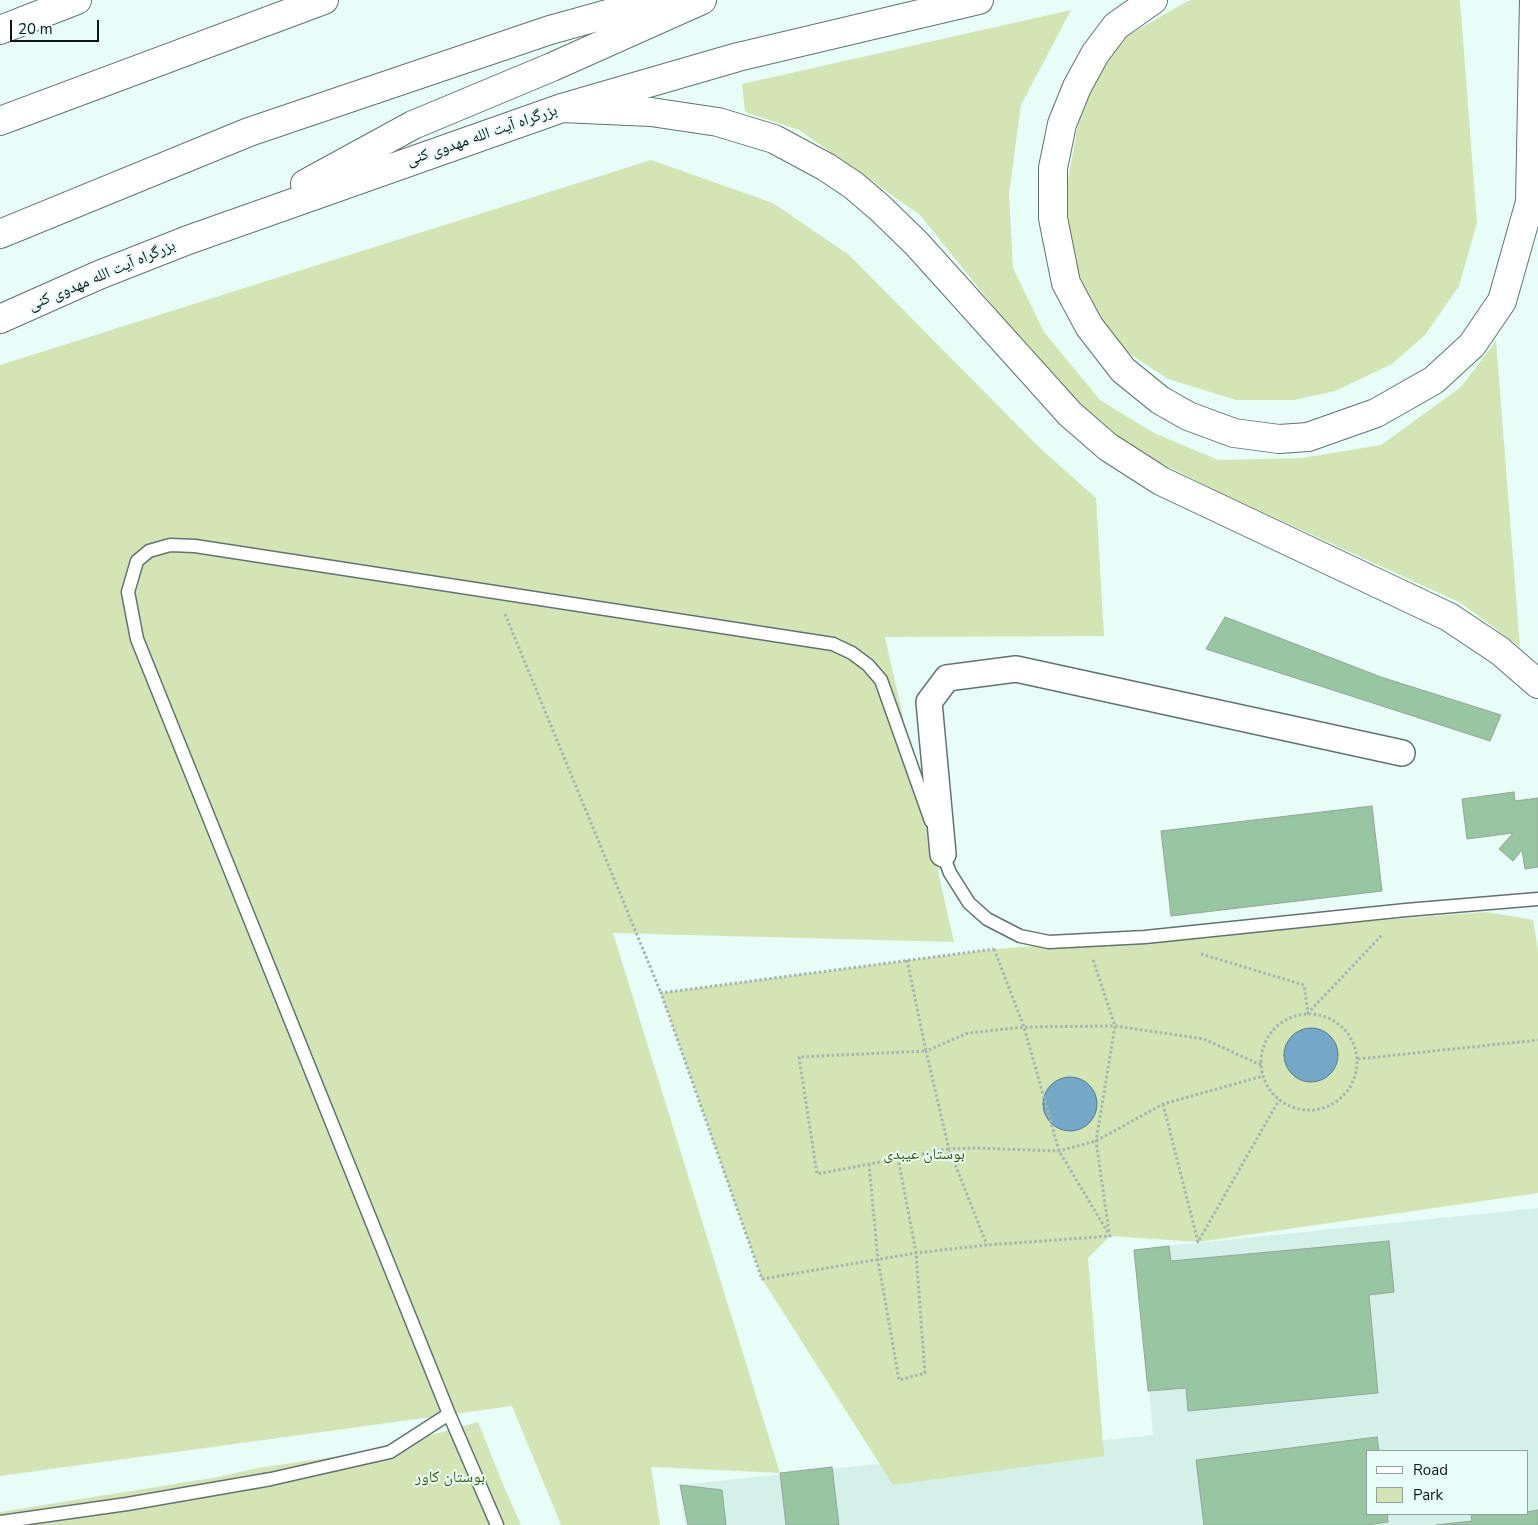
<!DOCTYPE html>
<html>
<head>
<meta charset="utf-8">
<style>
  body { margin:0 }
  #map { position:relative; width:1538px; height:1525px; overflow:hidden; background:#e8fdf8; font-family:"Nunito Sans",sans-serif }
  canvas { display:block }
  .legend { position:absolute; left:1366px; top:1450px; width:162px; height:65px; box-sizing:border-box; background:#e8fdf8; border:1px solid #91a19d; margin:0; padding:6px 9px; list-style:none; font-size:15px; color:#0f1715 }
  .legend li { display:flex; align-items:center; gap:10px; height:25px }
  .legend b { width:25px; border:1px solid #91a19d }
  .scale { position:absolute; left:10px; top:20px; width:89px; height:22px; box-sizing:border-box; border:2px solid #0f1715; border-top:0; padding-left:6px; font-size:15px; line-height:18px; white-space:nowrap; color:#0f1715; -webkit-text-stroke:4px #e8fdf8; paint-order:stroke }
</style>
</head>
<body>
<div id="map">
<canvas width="1538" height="1525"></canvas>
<ul class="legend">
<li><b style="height:6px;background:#fff"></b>Road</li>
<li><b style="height:14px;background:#d3e5b4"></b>Park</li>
</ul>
<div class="scale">20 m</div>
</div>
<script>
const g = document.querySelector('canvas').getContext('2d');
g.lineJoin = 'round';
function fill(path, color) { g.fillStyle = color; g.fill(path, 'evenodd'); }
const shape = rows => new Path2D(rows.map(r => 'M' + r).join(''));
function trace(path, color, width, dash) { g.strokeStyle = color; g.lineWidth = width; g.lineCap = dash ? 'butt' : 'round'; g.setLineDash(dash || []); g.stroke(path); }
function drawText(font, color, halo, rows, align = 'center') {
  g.font = font + ' "Nunito Sans","Noto Naskh Arabic",sans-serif'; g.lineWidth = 4; g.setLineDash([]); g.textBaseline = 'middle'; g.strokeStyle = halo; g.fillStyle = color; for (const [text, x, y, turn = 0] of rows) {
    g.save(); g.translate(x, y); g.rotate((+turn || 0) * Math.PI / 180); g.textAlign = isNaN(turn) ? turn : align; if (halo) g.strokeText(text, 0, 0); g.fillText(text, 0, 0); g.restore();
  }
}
const built = shape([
  [1538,1208,1538,1525,685,1525,680,1485,1153,1435,1138,1249],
  [1367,1451,1527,1451,1527,1514,1367,1514]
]);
const green = shape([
  [1192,0,1460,0,1477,223,1459,286,1425,335,1392,364,1335,391,1294,400,1236,400,1168,379,1112,342,1079,277,1064,203,1082,102,1120,40,1186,2],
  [1071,10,1021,105,1009,194,1013,268,1044,332,1100,400,1154,433,1218,460,1302,458,1381,445,1461,387,1496,341,1520,647,1461,603,1223,494,1135,450,1054,382,920,215,799,130,745,112,742,84],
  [651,160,773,203,849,255,1041,449,1096,498,1104,636,885,637,954,942,613,933,780,1473,651,1467,660,1525,561,1525,512,1406,0,1476,0,365],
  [1487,912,1533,920,1538,950,1538,1193,1198,1242,1110,1236,1088,1258,1104,1456,893,1485,762,1279,661,993,995,949],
  [478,1422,502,1482,521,1525,0,1525,0,1512,218,1477,258,1468,360,1453,385,1448]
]);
const water = shape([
  '1284 1055a27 27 0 1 1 54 0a27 27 0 1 1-54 0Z',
  '1043 1104a27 27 0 1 1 54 0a27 27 0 1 1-54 0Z'
]);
const building = shape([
  [1225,617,1381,677,1501,715,1490,741,1206,649,1225,617],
  [1514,792,1515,801,1538,798,1538,867,1525,869,1522,850,1513,861,1499,849,1513,833,1467,839,1462,799,1514,792],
  [1372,806,1382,891,1171,916,1161,831,1372,806],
  [1389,1241,1394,1292,1369,1295,1378,1393,1188,1411,1186,1388,1148,1391,1134,1250,1169,1246,1171,1261,1389,1241],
  [1377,1437,1379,1451,1367,1451,1367,1514,1387,1514,1388,1522,1367,1525,1204,1525,1196,1460,1377,1437],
  [832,1467,839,1525,786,1525,780,1473,832,1467],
  [680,1485,722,1490,726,1525,688,1525,680,1485],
  [1538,1510,1538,1525,1436,1525,1472,1521,1471,1514,1527,1514,1527,1512,1538,1510]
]);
const path = shape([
  [505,614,661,993],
  [994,949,1024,1027,1059,1151,1110,1236,987,1245,916,1253,762,1279,661,993,994,949],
  [1201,954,1304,985,1308,1013,1382,935],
  [907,960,926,1051,799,1057,817,1174,949,1149,987,1245],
  [1093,960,1115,1026,1096,1141,1109,1232],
  '1261 1062a48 48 0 1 1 96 0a48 48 0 1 1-96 0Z',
  [1358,1059,1538,1040],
  [1261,1065,1204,1039,1115,1026,1024,1027,968,1033,926,1051,949,1149,977,1148,1059,1151,1096,1141,1163,1104,1263,1076],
  [1163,1104,1198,1242,1279,1100],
  [869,1164,878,1260,899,1380,925,1373,916,1253,898,1158]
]);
const lane = shape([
  [941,849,950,873,969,903,987,919,1020,936,1049,942,1145,937,1406,910,1538,899],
  [0,1522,127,1504,271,1479,390,1452,449,1414],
  [497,1525,449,1414,137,639,128,592,137,561,149,551,170,545,195,546,833,644,852,653,868,665,881,680,931,821]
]);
const street = shape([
  [943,854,929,702,947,678,1016,669,1402,753]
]);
const highway = shape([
  [1153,0,1116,26,1095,54,1077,87,1062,124,1053,168,1053,218,1066,283,1089,326,1123,370,1160,400,1188,416,1234,433,1279,439,1308,437,1376,413,1434,380,1472,345,1502,301,1530,202,1534,0],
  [0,30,77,0],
  [562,108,651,112,718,122,774,139,826,167,853,185,880,208,917,244,1070,414,1108,447,1161,481,1449,617,1500,651,1538,684],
  [0,121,324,0],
  [305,184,413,125,552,67,702,0],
  [0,234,249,132,550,30,658,0],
  [0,319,99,275,188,240,562,108,738,57,979,0]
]);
const streetNames = [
  ["بزرگراه آیت الله مهدوی کنی",482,136,-19],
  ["بزرگراه آیت الله مهدوی کنی",102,276,-23]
];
const parkNames = [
  ["بوستان عیبدی",924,1155],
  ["بوستان کاور",450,1478]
];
fill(built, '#d3f1e9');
fill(green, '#d3e5b4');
fill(water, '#74a8c6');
trace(water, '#567c91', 1);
fill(building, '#98c6a3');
trace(building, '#96a499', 1);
trace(lane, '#61736f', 15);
trace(street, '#61736f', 28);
trace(highway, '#61736f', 30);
trace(path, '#a5b5b1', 3, [2.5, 2.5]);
trace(lane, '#fff', 12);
trace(street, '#fff', 25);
trace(highway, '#fff', 28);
drawText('16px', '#0f1715', '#e8fdf8', streetNames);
drawText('16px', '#405405', '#e8fdf8', parkNames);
</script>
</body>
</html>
